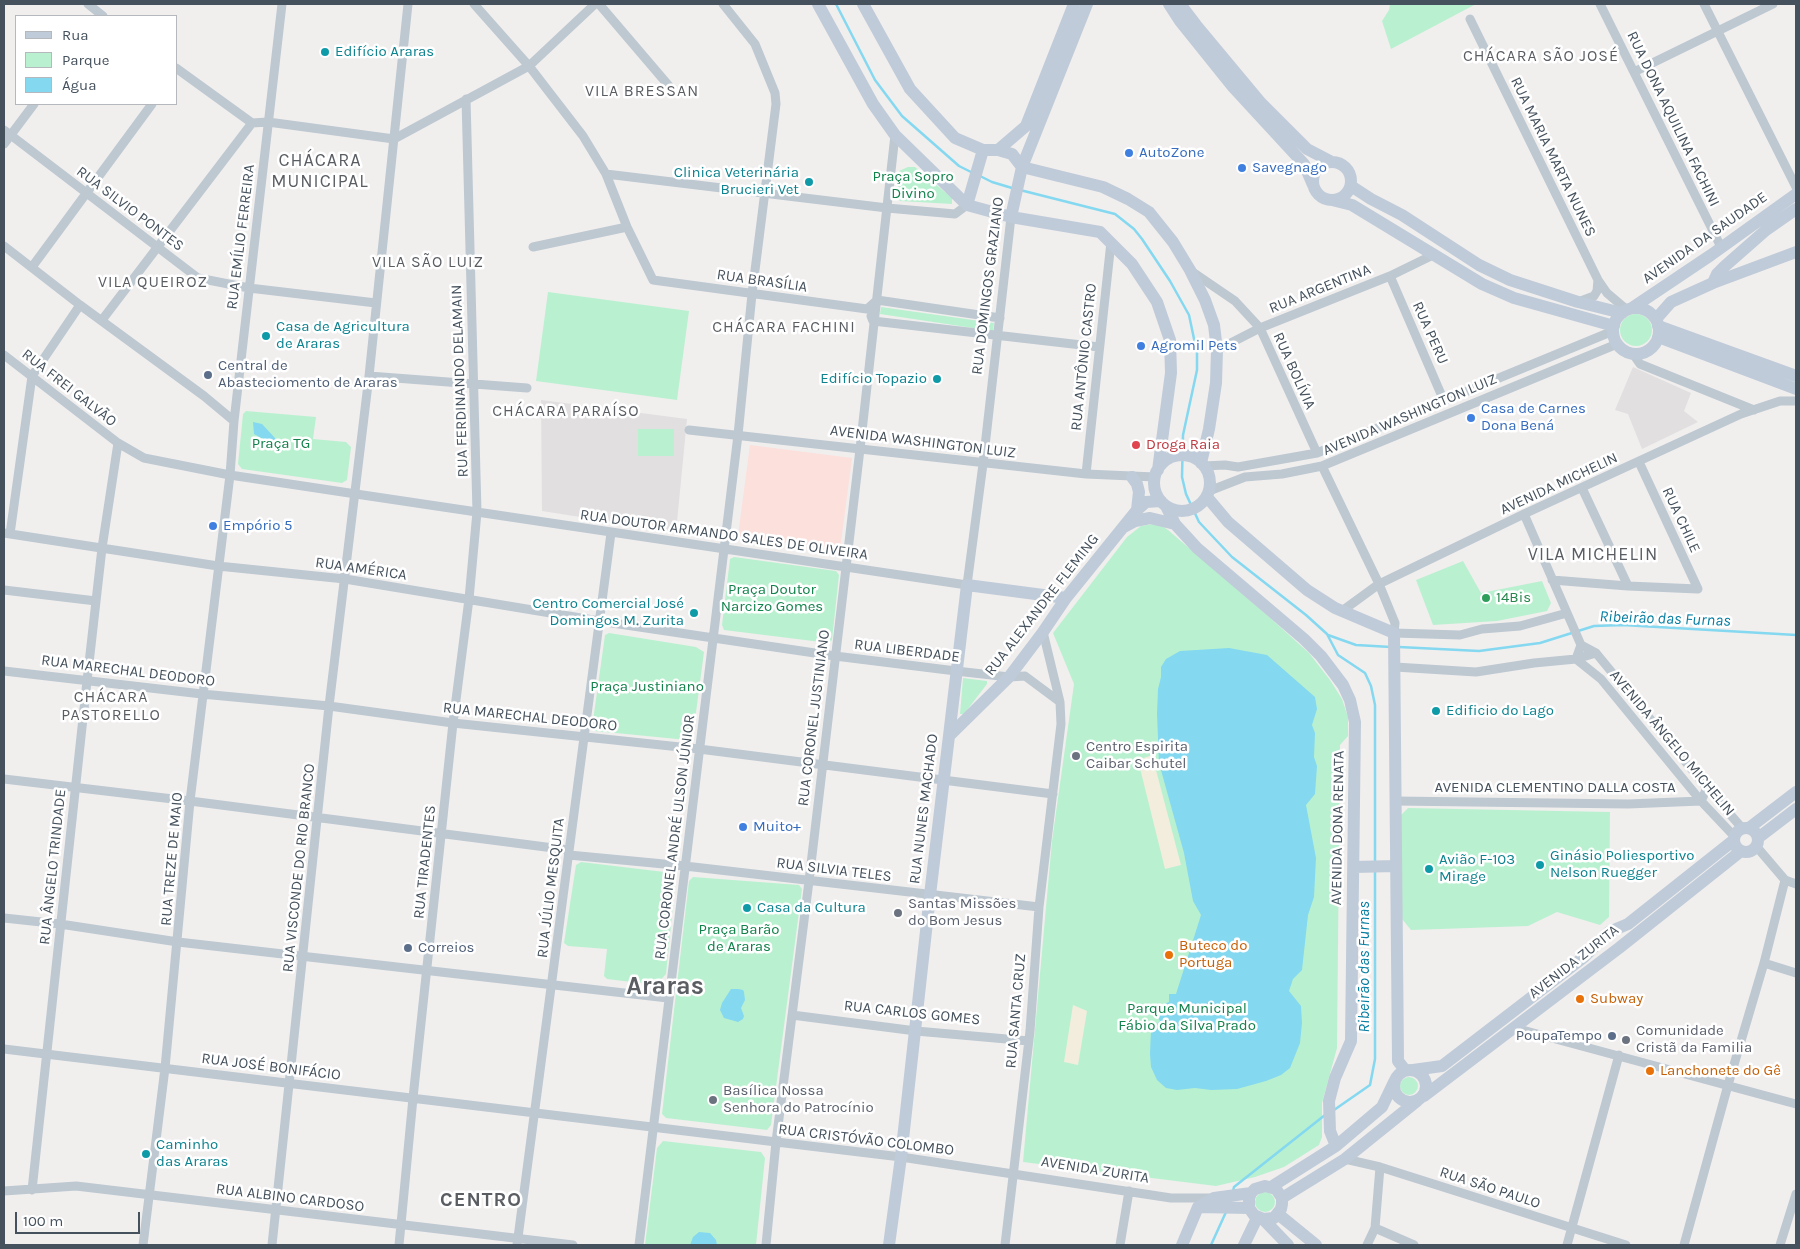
<!DOCTYPE html>
<html>
<head>
<meta charset="utf-8">
<style>
  body { margin:0 }
  #map { position:relative; width:1800px; height:1249px; overflow:hidden; background:#f1eeee; font-family:Karla,sans-serif }
  canvas { display:block }
  .frame { position:absolute; inset:0; border:5px solid #45515c; pointer-events:none }
  .legend { position:absolute; left:15px; top:15px; width:162px; height:90px; box-sizing:border-box; background:#fff; border:1px solid #b5b9be; margin:0; padding:6px 9px; list-style:none; font-size:15px; color:#45515c }
  .legend li { display:flex; align-items:center; gap:10px; height:25px }
  .legend b { width:25px; border:1px solid #b5b9be }
  .scale { position:absolute; left:15px; top:1212px; width:125px; height:22px; box-sizing:border-box; border:2px solid #45515c; border-top:0; padding-left:6px; font-size:15px; line-height:18px; white-space:nowrap; color:#45515c; -webkit-text-stroke:4px #fff; paint-order:stroke }
</style>
</head>
<body>
<div id="map">
<canvas width="1800" height="1249"></canvas>
<div class="frame"></div>
<ul class="legend">
<li><b style="height:6px;background:#bfcbd8"></b>Rua</li>
<li><b style="height:14px;background:#b9f1d0"></b>Parque</li>
<li><b style="height:14px;background:#84d8f0"></b>Água</li>
</ul>
<div class="scale">100 m</div>
</div>
<script>
const g = document.querySelector('canvas').getContext('2d');
g.lineJoin = 'round';
function fill(path, color) { g.fillStyle = color; g.fill(path, 'evenodd'); }
const shape = rows => new Path2D(rows.map(r => 'M' + r).join(''));
function trace(path, color, width, dash) { g.strokeStyle = color; g.lineWidth = width; g.lineCap = dash ? 'butt' : 'round'; g.setLineDash(dash || []); g.stroke(path); }
function drawText(font, color, halo, rows, align = 'center') {
  g.font = font + ' Karla,sans-serif'; g.lineWidth = 5; g.setLineDash([]); g.textBaseline = 'middle'; g.strokeStyle = halo; g.fillStyle = color; for (const [text, x, y, turn = 0] of rows) {
    g.save(); g.translate(x, y); g.rotate((+turn || 0) * Math.PI / 180); g.textAlign = isNaN(turn) ? turn : align; if (halo) g.strokeText(text, 0, 0); g.fillText(text, 0, 0); g.restore();
  }
}
const education = shape([
  [1633,367,1691,393,1684,411,1698,422,1642,449,1628,414,1615,410],
  [541,400,687,419,676,532,542,511]
]);
const medical = shape([
  [750,445,852,458,840,549,738,536]
]);
const green = shape([
  [1390,4,1476,4,1391,49,1382,21,1389,10],
  [908,167,915,167,952,198,952,204,900,201,897,196,899,171],
  [548,292,689,311,677,400,536,381],
  [881,307,994,323,993,331,880,314],
  '1620 330a16 16 0 1 1 32 0a16 16 0 1 1-32 0Z',
  [246,411,316,417,313,439,346,442,351,447,347,480,342,483,242,469,238,464,243,414],
  [638,429,674,429,674,456,638,456],
  [1158,523,1168,530,1268,616,1309,653,1330,680,1342,699,1348,717,1348,736,1340,745,1337,1048,1322,1103,1322,1137,1319,1145,1284,1167,1255,1177,1216,1186,1023,1162,1052,841,1074,684,1053,633,1127,537,1141,526],
  [734,557,836,571,839,575,832,640,829,643,724,630,722,625,730,559],
  [1463,561,1481,593,1542,581,1551,603,1547,611,1497,621,1433,625,1416,580],
  [609,633,696,647,704,652,693,735,687,740,595,731,592,728,605,635],
  [963,678,987,681,987,684,964,714,960,714],
  [1408,808,1610,812,1609,917,1600,925,1557,912,1528,926,1411,930,1402,919,1401,815],
  [581,862,673,873,676,875,666,974,656,985,607,979,604,976,607,949,568,946,564,943,576,865],
  [693,877,799,885,802,889,771,1125,767,1130,666,1118,662,1114,689,881],
  '1400 1086a9 9 0 1 1 18 0a9 9 0 1 1-18 0Z',
  [663,1141,761,1152,765,1158,756,1245,645,1245,657,1148],
  '1255 1202a10 10 0 1 1 20 0a10 10 0 1 1-20 0Z'
]);
const sand = shape([
  [1152,755,1181,865,1165,869,1138,760],
  [1073,1005,1087,1011,1078,1065,1064,1062]
]);
const water = shape([
  [253,422,262,424,275,438,276,446,254,434],
  [1229,648,1267,655,1315,697,1317,709,1312,725,1315,733,1314,757,1317,766,1315,794,1306,805,1316,858,1314,897,1308,915,1302,970,1293,979,1289,991,1301,1006,1302,1023,1300,1043,1290,1068,1281,1075,1266,1081,1237,1089,1211,1090,1195,1088,1177,1090,1166,1088,1157,1080,1151,1067,1150,1054,1151,1030,1160,1021,1157,1015,1162,1011,1162,1005,1169,1002,1169,994,1176,994,1201,915,1193,901,1184,853,1159,763,1157,714,1158,689,1161,677,1161,667,1166,659,1180,651],
  [731,989,738,989,743,990,744,992,745,1000,741,1008,744,1016,743,1019,738,1022,724,1018,720,1010,722,1003],
  [699,1232,710,1233,716,1240,717,1245,690,1245,693,1237]
]);
const stream = shape([
  [836,4,875,80,902,116,959,166,973,173],
  [980,176,992,182,1012,188],
  [1020,190,1115,214,1134,229,1142,239,1170,281,1189,315,1197,353,1197,370,1183,435,1182,477,1186,494,1199,522,1232,557,1306,615,1327,634,1338,655,1365,673,1371,686,1375,705,1375,862],
  [1328,635,1356,645,1391,647],
  [1399,647,1479,651,1540,643,1594,626,1623,625,1796,635],
  [1334,1110,1370,1085,1375,1059,1375,870],
  [1233,1191,1234,1187,1325,1115],
  [1211,1245,1226,1212]
]);
const street = shape([
  [88,4,103,16],
  [474,4,529,66,583,136,606,174,627,227,653,280,867,309,877,300,1000,318],
  [599,4,669,86],
  [1600,4,1721,247],
  [1704,4,1796,187],
  [1470,19,1598,280,1607,293,1627,310],
  [176,68,252,123,268,122,394,139,529,66,595,4],
  [1634,72,1773,4],
  [4,130,198,278,249,288,376,303],
  [4,144,34,104],
  [606,174,887,208,955,214,967,205],
  [4,246,80,305,204,396,234,421],
  [533,247,627,227],
  [32,267,152,104],
  [1191,271,1235,301,1260,328,1317,453],
  [1390,276,1444,401],
  [1578,302,1594,296,1597,291,1598,280],
  [871,316,873,321,1099,347],
  [102,320,252,123],
  [1217,350,1260,328,1390,276,1433,255],
  [1633,354,1640,364,1754,410],
  [4,355,118,443,144,458,230,475,356,494,967,585,983,464,1011,217],
  [369,376,527,388],
  [689,430,1086,474,1155,477],
  [1203,466,1225,465,1238,467,1317,453,1613,331],
  [1322,466,1379,584,1395,623,1394,633,1460,635,1482,629,1520,626,1567,613],
  [1086,474,1111,242],
  [1582,488,1628,586],
  [1209,491,1245,477,1282,474,1322,466,1617,344],
  [1524,514,1581,645,1596,653,1707,788,1742,828],
  [4,533,218,566,345,579,599,621,835,656,956,671,1009,677,1025,676,1060,702],
  [10,534,32,376,80,305],
  [1552,580,1628,586,1698,589,1639,462],
  [4,590,96,601],
  [1342,611,1379,584,1524,514,1741,414,1780,401,1796,401],
  [1581,645,1576,659,1601,679,1701,801,1734,836],
  [1395,667,1476,672,1534,663,1576,659,1596,653],
  [4,671,202,694,329,706,453,723,699,749,1053,794],
  [4,779,190,801,569,850],
  [1395,801,1628,804,1701,801,1707,788],
  [1756,846,1785,880,1796,884],
  [569,855,685,866,1039,907],
  [4,918,60,924,178,942,668,998],
  [1764,963,1796,973],
  [792,1015,916,1031,1029,1041],
  [1515,1028,1796,1104],
  [4,1049,901,1157,1171,1198,1214,1198],
  [1345,1159,1380,1167,1626,1245],
  [32,1190,87,681,102,548,118,443],
  [4,1191,76,1186,573,1245],
  [1375,1228,1414,1245],
  [143,1245,165,1068,190,801,230,475,234,421,282,4],
  [272,1245,329,706,369,376,408,4],
  [399,1245,413,1098,453,723,469,599,477,512,466,99],
  [517,1245,611,533],
  [639,1245,738,435,752,294,776,104,775,93,755,44,723,4],
  [766,1245,776,1142,809,881,860,449,895,135],
  [1005,1245,1030,1031,1039,907,1061,724,1060,702,1043,632],
  [1120,1245,1129,1191],
  [1367,1245,1375,1228,1380,1167],
  [1567,1245,1619,1055],
  [1684,1245,1728,1085,1764,963,1785,880],
  [1780,1245,1796,1194]
]);
const secondary = shape([
  [818,4,873,104,895,135,967,205,1011,217,1100,232,1132,264,1157,302,1170,340,1171,373,1158,470],
  [863,4,910,89,955,138,983,150,998,150,1012,154,1022,167,1103,187,1128,199,1149,212,1173,242,1190,270,1205,300,1214,325,1217,350,1216,383,1209,429,1201,463],
  [1169,4,1180,21,1233,87,1304,164,1313,185],
  [1180,4,1196,25,1261,103,1307,149,1330,161],
  [998,150,1026,126,1074,4],
  '1313 181a19 19 0 1 1 38 0a19 19 0 1 1-38 0Z',
  [1351,186,1371,199,1402,215,1479,265,1510,280,1578,302,1622,313],
  [1332,200,1352,205,1482,284,1514,298,1614,326],
  [967,205,983,150],
  [1011,217,1022,167,1087,4],
  [1713,283,1796,252],
  '1613 331a23 23 0 1 1 46 0a23 23 0 1 1-46 0Z',
  [1632,308,1711,255,1796,194],
  [1656,319,1671,302,1713,283,1717,274,1725,266,1766,230,1796,209],
  [1658,326,1796,376],
  [1658,337,1796,389],
  '1154 483a28 28 0 1 1 56 0a28 28 0 1 1-56 0Z',
  [1132,477,1137,484,1139,492,1137,510],
  [1207,497,1228,522,1307,590,1335,608,1394,633,1398,1061,1405,1070],
  [1166,506,1175,524,1197,548,1304,639,1321,656,1343,685,1350,700,1355,722,1351,1041,1335,1078,1329,1101,1330,1131,1336,1146],
  [1124,527,1135,521,1150,518,1175,524],
  [950,735,1009,677,1043,632,1066,598,1137,510,1146,502,1161,501],
  '1734 840a12 12 0 1 1 24 0a12 12 0 1 1-24 0Z',
  [1749,828,1796,792],
  [1758,838,1796,809],
  [1354,867,1395,866],
  '1394 1086a16 16 0 1 1 32 0a16 16 0 1 1-32 0Z',
  [1413,1070,1442,1066,1584,957,1609,932,1628,924,1734,840],
  [1424,1096,1619,948,1741,851],
  [1271,1187,1336,1146,1382,1107,1394,1082],
  [1282,1198,1345,1159,1417,1101],
  [1198,1207,1249,1208],
  [1278,1214,1316,1245],
  [1263,1219,1274,1218,1281,1209,1282,1204,1282,1198,1276,1189,1265,1186,1255,1189,1251,1193,1249,1198,1249,1208,1254,1215,1263,1219,1288,1245],
  [889,1245,901,1157,930,895,967,585,1066,598],
  [1182,1245,1198,1207,1214,1198,1251,1193],
  [1244,1245,1257,1218]
]);
const markers = [
  [325,52,5,"#0f9aa8"],
  [1129,153,5,"#3f7fe0"],
  [1242,168,5,"#3f7fe0"],
  [809,182,5,"#0f9aa8"],
  [266,336,5,"#0f9aa8"],
  [1141,346,5,"#3f7fe0"],
  [208,375,5,"#5c6f8a"],
  [937,379,5,"#0f9aa8"],
  [1471,418,5,"#3f7fe0"],
  [1136,445,5,"#e0444e"],
  [213,526,5,"#3f7fe0"],
  [1486,598,5,"#2e9e5b"],
  [694,613,5,"#0f9aa8"],
  [1436,711,5,"#0f9aa8"],
  [1076,756,5,"#6b7280"],
  [743,827,5,"#3f7fe0"],
  [1540,865,5,"#0f9aa8"],
  [1429,869,5,"#0f9aa8"],
  [747,908,5,"#0f9aa8"],
  [898,913,5,"#6b7280"],
  [408,948,5,"#5c6f8a"],
  [1169,955,5,"#e8710a"],
  [1580,999,5,"#e8710a"],
  [1612,1036,5,"#5c6f8a"],
  [1626,1040,5,"#6b7280"],
  [1650,1071,5,"#e8710a"],
  [713,1100,5,"#6b7280"],
  [146,1154,5,"#0f9aa8"]
];
const cultureNames = [
  ["Edifício Araras",335,52],
  ["Clinica Veterinária",799,173,"right"],
  ["Brucieri Vet",799,190,"right"],
  ["Casa de Agricultura",276,327],
  ["de Araras",276,344],
  ["Edifício Topazio",927,379,"right"],
  ["Centro Comercial José",684,604,"right"],
  ["Domingos M. Zurita",684,621,"right"],
  ["Edificio do Lago",1446,711],
  ["Ginásio Poliesportivo",1550,856],
  ["Nelson Ruegger",1550,873],
  ["Avião F-103",1439,860],
  ["Mirage",1439,877],
  ["Casa da Cultura",757,908],
  ["Caminho",156,1145],
  ["das Araras",156,1162]
];
const streetNames = [
  ["RUA DONA AQUILINA FACHINI",1673,119,64],
  ["RUA MARIA MARTA NUNES",1553,157,64],
  ["RUA SILVIO PONTES",130,209,37],
  ["RUA EMÍLIO FERREIRA",241,237,-83],
  ["AVENIDA DA SAUDADE",1705,238,-35],
  ["RUA BRASÍLIA",762,281,8],
  ["RUA DOMINGOS GRAZIANO",988,286,-83],
  ["RUA ARGENTINA",1320,289,-22],
  ["RUA PERU",1430,333,66],
  ["RUA ANTÔNIO CASTRO",1084,357,-84],
  ["RUA BOLÍVIA",1294,371,66],
  ["RUA FERDINANDO DELAMAIN",460,381,-92],
  ["RUA FREI GALVÃO",69,388,38],
  ["AVENIDA WASHINGTON LUIZ",1410,415,-23],
  ["AVENIDA WASHINGTON LUIZ",923,442,7],
  ["AVENIDA MICHELIN",1559,484,-25],
  ["RUA CHILE",1681,520,65],
  ["RUA DOUTOR ARMANDO SALES DE OLIVEIRA",724,535,8],
  ["RUA AMÉRICA",361,569,8],
  ["RUA ALEXANDRE FLEMING",1042,605,-52],
  ["RUA LIBERDADE",907,651,7],
  ["RUA MARECHAL DEODORO",128,671,7],
  ["RUA MARECHAL DEODORO",530,717,6],
  ["RUA CORONEL JUSTINIANO",814,718,-83],
  ["AVENIDA ÂNGELO MICHELIN",1672,743,50],
  ["AVENIDA CLEMENTINO DALLA COSTA",1555,788],
  ["RUA NUNES MACHADO",924,809,-83],
  ["AVENIDA DONA RENATA",1338,828,-89],
  ["RUA CORONEL ANDRÉ ULSON JÚNIOR",675,837,-83],
  ["RUA TREZE DE MAIO",172,859,-85],
  ["RUA TIRADENTES",425,862,-84],
  ["RUA ÂNGELO TRINDADE",53,867,-84],
  ["RUA VISCONDE DO RIO BRANCO",299,868,-84],
  ["RUA SILVIA TELES",834,870,7],
  ["RUA JÚLIO MESQUITA",551,888,-83],
  ["AVENIDA ZURITA",1574,962,-38],
  ["RUA SANTA CRUZ",1016,1011,-85],
  ["RUA CARLOS GOMES",912,1013,6],
  ["RUA JOSÉ BONIFÁCIO",271,1067,7],
  ["RUA CRISTÓVÃO COLOMBO",866,1140,7],
  ["AVENIDA ZURITA",1095,1170,9],
  ["RUA SÃO PAULO",1490,1188,18],
  ["RUA ALBINO CARDOSO",290,1198,7]
];
const shopNames = [
  ["AutoZone",1139,153],
  ["Savegnago",1252,168],
  ["Agromil Pets",1151,346],
  ["Casa de Carnes",1481,409],
  ["Dona Bená",1481,426],
  ["Empório 5",223,526],
  ["Muito+",753,827]
];
const parkNames = [
  ["Praça Sopro",913,177],
  ["Divino",913,194],
  ["Praça TG",281,444],
  ["Praça Doutor",772,590],
  ["Narcizo Gomes",772,607],
  ["Praça Justiniano",647,687],
  ["Praça Barão",739,930],
  ["de Araras",739,947],
  ["Parque Municipal",1187,1009],
  ["Fábio da Silva Prado",1187,1026]
];
const serviceNames = [
  ["Central de",218,366],
  ["Abasteciomento de Araras",218,383],
  ["Correios",418,948],
  ["PoupaTempo",1602,1036,"right"]
];
const healthNames = [
  ["Droga Raia",1146,445]
];
const leisureNames = [
  ["14Bis",1496,598]
];
const worshipNames = [
  ["Centro Espirita",1086,747],
  ["Caibar Schutel",1086,764],
  ["Santas Missões",908,904],
  ["do Bom Jesus",908,921],
  ["Comunidade",1636,1031],
  ["Cristã da Familia",1636,1048],
  ["Basílica Nossa",723,1091],
  ["Senhora do Patrocínio",723,1108]
];
const foodNames = [
  ["Buteco do",1179,946],
  ["Portuga",1179,963],
  ["Subway",1590,999],
  ["Lanchonete do Gê",1660,1071]
];
const neighbourhoodNames = [
  ["CHÁCARA SÃO JOSÉ",1541,56],
  ["VILA BRESSAN",642,91],
  ["VILA SÃO LUIZ",428,262],
  ["VILA QUEIROZ",153,282],
  ["CHÁCARA FACHINI",784,327],
  ["CHÁCARA PARAÍSO",566,411],
  ["CHÁCARA",111,697],
  ["PASTORELLO",111,715]
];
const waterNames = [
  ["Ribeirão das Furnas",1665,619,2],
  ["Ribeirão das Furnas",1364,967,-90]
];
const quarterNames = [
  ["CHÁCARA",320,161],
  ["MUNICIPAL",320,182],
  ["VILA MICHELIN",1593,555]
];
const districtNames = [
  ["CENTRO",481,1200]
];
const townNames = [
  ["Araras",665,987]
];
fill(education, '#e2dfe0');
fill(medical, '#fce0dc');
fill(green, '#b9f1d0');
fill(sand, '#f3eddd');
fill(water, '#84d8f0');
trace(stream, '#84d8f0', 2.5);
trace(street, '#bdc8d1', 9);
trace(secondary, '#bfcbd8', 12);
for (const [x, y, r, color] of markers) { const dot = new Path2D(); dot.arc(x, y, r, 0, 2 * Math.PI); g.fillStyle = color; g.fill(dot); trace(dot, '#fff', 2); }
drawText('15px', '#0d838f', '#fff', cultureNames, 'left');
drawText('15px', '#45515c', '#fff', streetNames);
drawText('15px', '#366cbe', '#fff', shopNames, 'left');
drawText('15px', '#12824c', '#fff', parkNames);
drawText('15px', '#4e5e75', '#fff', serviceNames, 'left');
drawText('15px', '#be3a42', '#fff', healthNames, 'left');
drawText('15px', '#27864d', '#fff', leisureNames, 'left');
drawText('15px', '#5b616d', '#fff', worshipNames, 'left');
drawText('15px', '#c56008', '#fff', foodNames, 'left');
g.letterSpacing = '1px';
drawText('16px', '#5a5e63', '#fff', neighbourhoodNames);
g.letterSpacing = '0px';
drawText('italic 16px', '#067da0', '#fff', waterNames);
g.letterSpacing = '1px';
drawText('18px', '#5a5e63', '#fff', quarterNames);
g.letterSpacing = '0px';
g.letterSpacing = '1px';
drawText('bold 20px', '#5a5e63', '#fff', districtNames);
g.letterSpacing = '0px';
drawText('bold 25px', '#5a5e63', '#fff', townNames);
</script>
</body>
</html>
